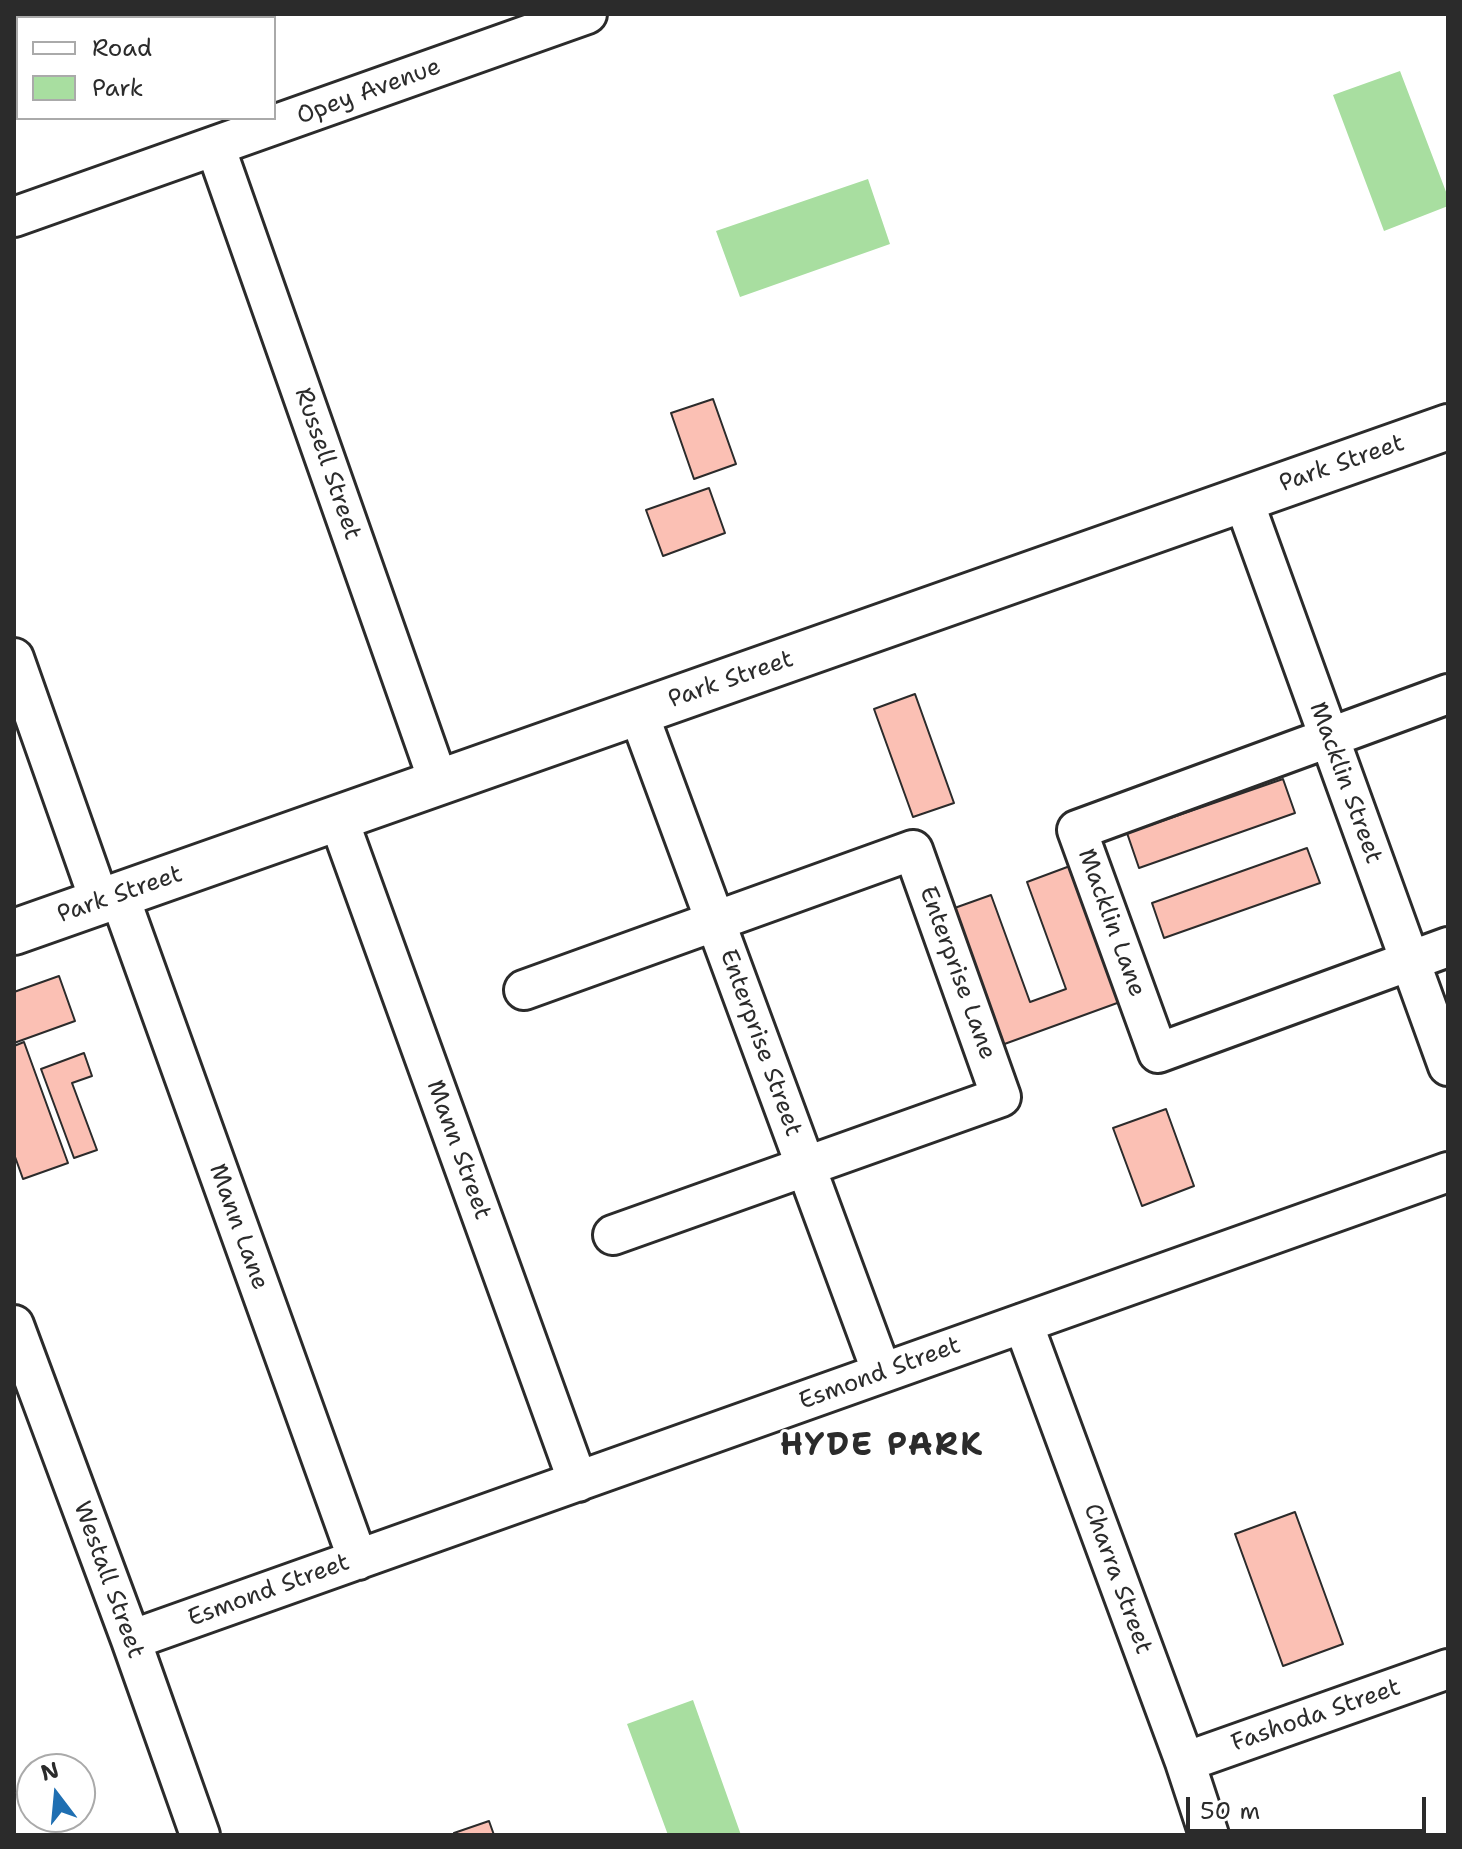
<!DOCTYPE html>
<html>
<head>
<meta charset="utf-8">
<style>
  body { margin:0 }
  #map { position:relative; width:1462px; height:1849px; overflow:hidden; background:#fff; font-family:"Shantell Sans",sans-serif }
  canvas { display:block }
  .frame { position:absolute; inset:0; border:16px solid #2b2b2b; pointer-events:none }
  .legend { position:absolute; left:16px; top:16px; width:260px; height:104px; box-sizing:border-box; background:#fff; border:2px solid #aaa; margin:0; padding:10px 14px; list-style:none; font-size:24px; color:#2b2b2b }
  .legend li { display:flex; align-items:center; gap:16px; height:40px }
  .legend b { width:40px; border:2px solid #aaa }
  .north { position:absolute; left:16px; top:1753px; width:80px; height:80px; box-sizing:border-box; background:#fff; border:2px solid #aaa; border-radius:50%; rotate:344deg; font-size:22px; font-weight:700; line-height:32px; text-align:center; color:#2b2b2b }
  .north::after { content:''; display:block; margin:auto; width:28px; height:36px; background:#1f6fb2; clip-path:polygon(50% 0,100% 100%,50% 72%,0 100%) }
  .scale { position:absolute; left:1186px; top:1797px; width:240px; height:36px; box-sizing:border-box; border:4px solid #2b2b2b; border-top:0; padding-left:10px; font-size:24px; line-height:28px; white-space:nowrap; color:#2b2b2b; -webkit-text-stroke:6px #fff; paint-order:stroke }
</style>
</head>
<body>
<div id="map">
<canvas width="1462" height="1849"></canvas>
<div class="frame"></div>
<ul class="legend">
<li><b style="height:10px;background:#fff"></b>Road</li>
<li><b style="height:22px;background:#a8dea0"></b>Park</li>
</ul>
<div class="north">N</div>
<div class="scale">50 m</div>
</div>
<script>
const g = document.querySelector('canvas').getContext('2d');
g.lineJoin = 'round';
function fill(path, color) { g.fillStyle = color; g.fill(path, 'evenodd'); }
const shape = rows => new Path2D(rows.map(r => 'M' + r).join(''));
function trace(path, color, width, dash) { g.strokeStyle = color; g.lineWidth = width; g.lineCap = dash ? 'butt' : 'round'; g.setLineDash(dash || []); g.stroke(path); }
function drawText(font, color, halo, rows, align = 'center') {
  g.font = font + ' "Shantell Sans",sans-serif'; g.lineWidth = 6; g.setLineDash([]); g.textBaseline = 'middle'; g.strokeStyle = halo; g.fillStyle = color; for (const [text, x, y, turn = 0] of rows) {
    g.save(); g.translate(x, y); g.rotate((+turn || 0) * Math.PI / 180); g.textAlign = isNaN(turn) ? turn : align; if (halo) g.strokeText(text, 0, 0); g.fillText(text, 0, 0); g.restore();
  }
}
const green = shape([
  [1400,71,1448,197,1448,206,1384,231,1333,95],
  [868,179,890,244,740,297,716,231],
  [693,1700,741,1835,668,1835,627,1724]
]);
const building = shape([
  [713,399,736,464,694,479,671,413,713,399],
  [709,488,725,533,663,556,646,510,709,488],
  [915,694,954,803,913,817,874,709,915,694],
  [1283,779,1295,813,1139,868,1127,833,1283,779],
  [1307,848,1320,883,1164,938,1152,903,1307,848],
  [1070,866,1120,1002,999,1046,949,910,991,895,1030,1002,1066,989,1027,882,1070,866],
  [59,976,75,1021,14,1043,14,992,59,976],
  [24,1042,68,1163,23,1179,14,1154,14,1046,24,1042],
  [84,1053,92,1076,72,1083,97,1150,74,1158,41,1069,84,1053],
  [1166,1109,1194,1186,1142,1206,1113,1128,1166,1109],
  [1295,1512,1343,1644,1283,1666,1235,1534,1295,1512],
  [489,1821,494,1835,455,1835,454,1833,489,1821]
]);
const street = shape([
  [215,146,439,783],
  [14,217,587,14],
  [1243,499,1448,1066],
  [14,658,100,902],
  [1448,694,1077,830,1158,1053,1448,947],
  [638,712,882,1373],
  [338,818,578,1482],
  [119,895,358,1560],
  [524,990,913,850,1001,1097,613,1235],
  [1023,1323,1185,1762,1209,1835],
  [14,1325,131,1640,200,1835],
  [131,1640,1448,1172],
  [1185,1762,1448,1669]
]);
const secondary = shape([
  [14,932,1448,427]
]);
const streetNames = [
  ["Opey Avenue",369,92,-20],
  ["Russell Street",327,464,71],
  ["Park Street",1342,464,-19],
  ["Park Street",731,680,-19],
  ["Macklin Street",1345,783,70],
  ["Park Street",120,895,-19],
  ["Macklin Lane",1111,923,70],
  ["Enterprise Lane",957,973,70],
  ["Enterprise Street",760,1043,70],
  ["Mann Street",458,1150,70],
  ["Mann Lane",238,1227,70],
  ["Esmond Street",880,1374,-20],
  ["Charra Street",1117,1579,70],
  ["Westall Street",108,1580,70],
  ["Esmond Street",269,1591,-20],
  ["Fashoda Street",1316,1716,-19]
];
const districtNames = [
  ["HYDE PARK",882,1447]
];
fill(green, '#a8dea0');
fill(building, '#fbc0b4');
trace(building, '#2b2b2b', 2);
trace(street, '#2b2b2b', 44);
trace(secondary, '#2b2b2b', 50);
trace(street, '#fff', 38);
trace(secondary, '#fff', 44);
drawText('24px', '#2b2b2b', '#fff', streetNames);
g.letterSpacing = '2px';
drawText('bold 32px', '#2b2b2b', '#fff', districtNames);
g.letterSpacing = '0px';
</script>
</body>
</html>
